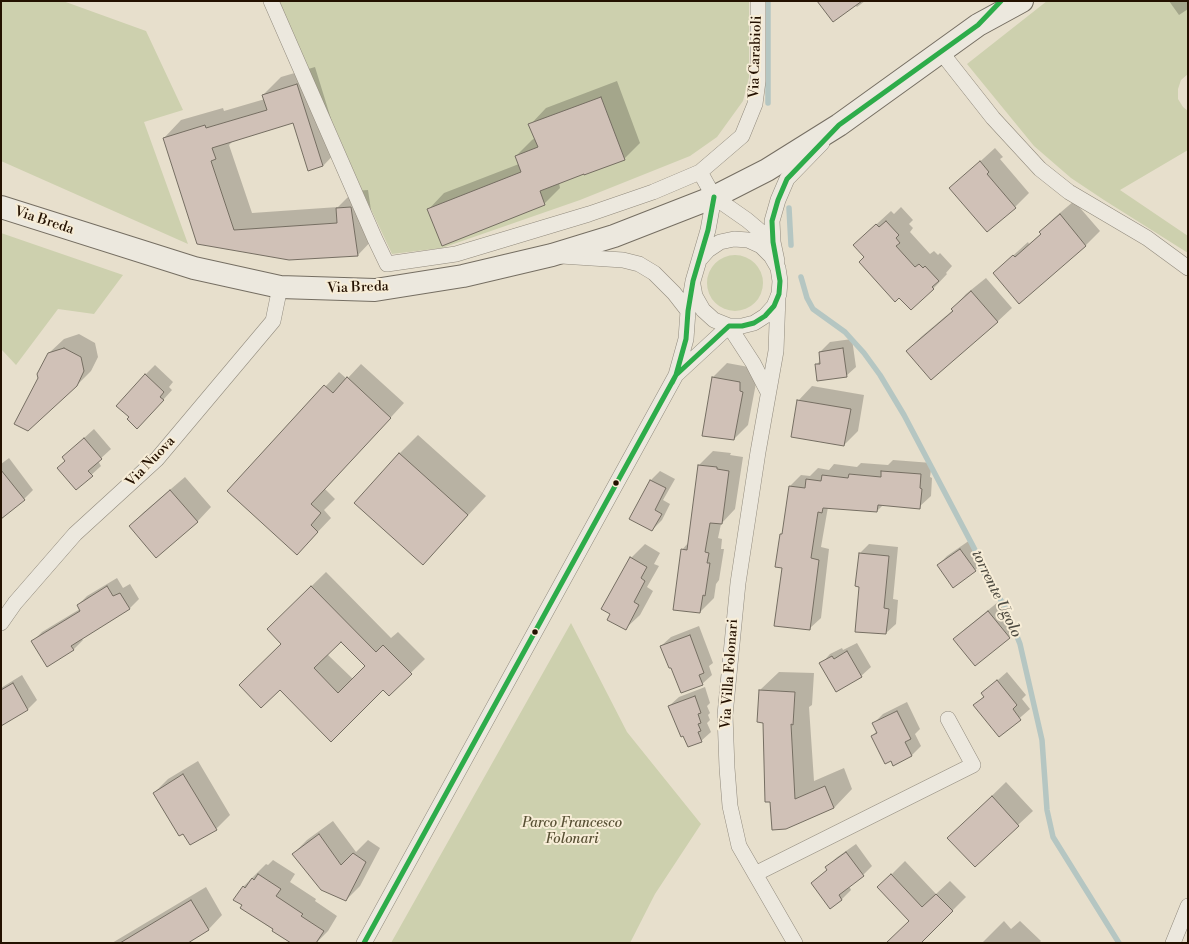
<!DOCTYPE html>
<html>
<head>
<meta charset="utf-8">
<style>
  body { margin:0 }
  #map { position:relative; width:1189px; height:944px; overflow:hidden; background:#e7dfcc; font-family:"Libre Bodoni",serif }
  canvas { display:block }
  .frame { position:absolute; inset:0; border:2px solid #241100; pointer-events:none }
</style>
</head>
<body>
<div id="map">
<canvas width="1189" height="944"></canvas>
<div class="frame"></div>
</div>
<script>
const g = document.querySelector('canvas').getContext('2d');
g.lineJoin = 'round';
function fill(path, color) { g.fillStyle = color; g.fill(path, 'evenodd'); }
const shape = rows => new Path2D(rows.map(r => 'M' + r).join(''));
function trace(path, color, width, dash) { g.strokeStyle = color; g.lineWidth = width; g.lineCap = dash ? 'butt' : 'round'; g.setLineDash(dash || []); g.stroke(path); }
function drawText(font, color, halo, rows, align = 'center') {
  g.font = font + ' "Libre Bodoni",serif'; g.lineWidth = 4; g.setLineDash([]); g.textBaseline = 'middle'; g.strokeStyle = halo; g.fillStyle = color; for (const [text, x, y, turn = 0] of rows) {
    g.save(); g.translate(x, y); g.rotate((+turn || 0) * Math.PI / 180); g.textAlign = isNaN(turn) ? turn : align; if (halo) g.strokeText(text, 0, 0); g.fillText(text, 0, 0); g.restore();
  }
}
const green = shape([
  [1,1,63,1,146,31,183,110,144,122,188,244,1,161],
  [279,1,749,1,749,77,743,101,717,137,690,156,580,200,442,248,392,254,362,190],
  [1047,1,1188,1,1188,74,1181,80,1178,89,1178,99,1183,107,1188,111,1188,150,1120,190,1188,236,1188,253,1104,200,1071,178,1034,146,967,64],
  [1,233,123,275,94,314,58,309,16,365,1,349],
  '707 283a28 28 0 1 1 56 0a28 28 0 1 1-56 0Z',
  [571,623,627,732,701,824,655,894,630,943,391,943]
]);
const shadow = shape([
  [819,1,865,1,857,7,855,5],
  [1169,1,1188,1,1188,9,1179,15],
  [315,67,340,148,323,166,294,122,233,141,229,145,252,213,338,207,354,191,368,190,375,237,358,255,198,243,164,138,181,120,223,108,224,111,265,99,263,95,281,77],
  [617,81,640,143,624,159,559,183,560,188,544,204,428,210,444,193,519,164,516,156,532,140,535,138,530,125,546,108],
  [995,148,1003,157,1000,159,1029,193,1015,207,951,188],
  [1074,201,1100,231,1086,245,1019,302,994,273,1028,242,1029,244,1042,233,1040,232,1054,218],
  [901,207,913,220,909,224,913,228,910,232,930,254,934,251,938,255,940,253,952,266,946,273,947,274,933,289,866,257,854,245,891,211,894,214],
  [986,278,1012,308,997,322,907,351,921,337,953,310,952,309,966,294],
  [79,334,95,343,98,357,91,371,76,386,39,378,49,353,64,339],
  [852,339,856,367,846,376,816,365,821,360,820,352,830,342],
  [727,363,754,368,757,378,748,425,734,439,713,377],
  [361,364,404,403,325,489,335,499,324,510,331,518,297,554,228,491,339,372,347,379],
  [155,365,173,382,169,387,172,390,147,418,145,375],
  [812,386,864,395,858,431,844,445,798,401],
  [94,429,111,449,98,461,101,466,76,489,58,468,66,460,73,448],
  [418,435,486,496,423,564,355,503,400,453],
  [713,451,731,453,730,455,743,457,735,509,721,524,718,538,722,539,721,549,724,549,719,580,716,584,714,598,700,612,682,550,688,543,699,465],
  [9,458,33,490,24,499,1,517,1,464],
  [893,460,932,463,930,477,932,478,931,496,919,507,884,504,877,511,828,507,821,547,829,549,821,618,809,629,783,567,781,534,784,532,790,486,801,475,810,476,818,468,829,470,834,464,857,467,861,463,888,465],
  [660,471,675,479,663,500,670,504,662,520,652,530,631,518,651,480],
  [185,477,211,507,197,522,130,526,144,512],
  [970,540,985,561,975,570,938,565,947,556],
  [645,544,660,553,654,564,659,566,647,587,653,591,640,615,625,629,631,558],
  [869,544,898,547,893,599,898,600,896,624,886,633,856,631,860,586,860,553],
  [326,572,391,638,398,632,425,659,389,694,383,688,331,740,283,643,268,629],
  [341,640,366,666,353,679,327,654],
  [117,578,123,588,130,584,139,599,130,608,81,638,83,640,73,650,33,641,42,632,80,609,78,605,87,596],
  [998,602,1018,628,1009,637,955,639,964,630],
  [699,626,713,663,709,666,712,675,702,684,661,646,671,637],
  [857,643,871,667,861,676,821,664,830,654,842,648,843,650],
  [779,672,814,673,812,705,809,707,814,781,844,768,852,789,834,808,786,828,764,722,760,690],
  [1007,672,1026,695,1022,699,1030,709,999,736,975,705,984,696,982,694],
  [22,675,37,700,28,709,1,725,1,688],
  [705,687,710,703,707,706,710,713,708,715,710,720,707,723,711,732,701,741,684,735,669,706,679,697],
  [907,702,920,729,915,734,921,746,912,755,894,764,872,736,877,731,873,724,883,714],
  [198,761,230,815,216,829,154,793,168,779],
  [1006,782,1033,811,975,865,963,824],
  [333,821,356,852,368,840,380,848,360,886,346,900,293,854,307,840],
  [856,844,872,866,863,875,849,886,851,890,842,899,830,907,812,883,828,869,827,868,836,858],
  [273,860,295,874,290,882,316,899,315,901,337,916,328,931,316,943,293,943,241,908,243,905,243,887,266,864,268,865],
  [905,861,936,894,950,881,966,897,920,943,888,943,910,921,879,887],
  [206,887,222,915,208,930,186,943,112,943],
  [1004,921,1011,929,1020,921,1041,941,1039,943,982,943]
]);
const stream = shape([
  [768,1,768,103],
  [789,208,791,245],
  [801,277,807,298,813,309,845,332,864,353,880,375,904,415,973,546,979,558,986,578,1006,608,1020,644,1042,740,1047,810,1053,837,1119,943]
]);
const building = shape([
  [817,1,862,1,833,22,817,1],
  [297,84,323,166,308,171,293,123,212,148,216,159,211,161,234,230,337,223,336,208,351,207,358,256,289,260,197,244,163,138,205,125,206,128,267,110,262,95,297,84],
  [601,97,625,160,584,175,584,174,540,191,545,205,442,246,427,209,521,172,515,156,538,147,528,124,601,97],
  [980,161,989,172,987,174,1016,208,987,232,949,188,980,161],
  [1060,214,1086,246,1019,304,993,273,1013,255,1015,257,1041,234,1039,232,1060,214],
  [886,221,899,235,896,238,900,243,896,246,915,267,919,264,923,268,925,266,939,281,932,287,934,289,911,310,899,298,895,302,859,262,864,257,853,245,876,224,879,227,886,221],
  [971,291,998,322,931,380,906,351,953,311,951,309,971,291],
  [64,348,81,357,84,371,77,386,28,431,14,424,38,378,37,374,48,353,64,348],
  [843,348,847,377,817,381,815,364,820,364,819,352,843,348],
  [145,374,164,392,160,397,164,400,137,429,127,419,129,417,116,406,145,374],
  [347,377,391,418,311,504,321,513,311,525,318,532,297,555,227,491,324,385,333,393,347,377],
  [712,377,740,382,740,391,743,392,734,440,702,436,712,377],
  [797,400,851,409,844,446,791,437,797,400],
  [84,438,102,459,88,471,93,476,76,490,57,468,65,461,62,457,84,438],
  [399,453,468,515,423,565,354,503,399,453],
  [698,465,717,467,717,469,729,471,722,524,710,523,705,552,709,553,707,563,710,563,705,596,703,595,700,613,673,610,681,549,687,550,698,465],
  [1,470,25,500,1,519,1,470],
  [881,471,921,474,920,488,922,489,920,509,878,505,877,512,823,508,822,513,818,512,811,558,819,560,810,630,774,626,782,568,775,567,780,534,782,534,789,486,805,488,806,479,821,481,822,475,848,478,849,474,881,477,881,471],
  [650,480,666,488,655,510,662,514,652,531,629,519,650,480],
  [170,490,198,522,156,558,129,526,170,490],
  [960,549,976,571,953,588,937,565,960,549],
  [859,553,889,556,884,608,889,609,886,634,855,632,859,587,855,586,859,553],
  [630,557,647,567,641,578,645,581,634,602,639,605,626,630,607,620,610,614,601,609,630,557],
  [107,586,113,596,120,593,130,609,71,646,74,650,47,667,31,641,80,611,77,605,107,586],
  [311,586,376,652,383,645,412,674,389,696,383,690,331,742,280,690,261,708,239,685,281,644,267,629,311,586],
  [341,642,365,666,338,693,314,668,341,642],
  [988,611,1010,638,975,666,953,639,988,611],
  [690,635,704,673,699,675,703,685,681,693,671,668,669,668,660,646,690,635],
  [847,651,862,677,836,692,819,663,832,656,834,659,847,651],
  [997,680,1017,705,1013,709,1021,720,999,737,973,705,984,697,981,693,997,680],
  [13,683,28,710,1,726,1,690,13,683],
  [759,690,795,692,793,725,791,724,795,799,825,786,834,808,786,829,772,830,770,802,765,802,763,723,757,722,759,690],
  [695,696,701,713,698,714,701,723,698,724,701,731,698,732,702,742,688,747,683,736,681,737,668,706,695,696],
  [897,711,911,739,905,742,912,756,893,766,891,761,885,764,871,736,877,733,872,723,897,711],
  [183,774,217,830,190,845,183,834,179,836,153,793,183,774],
  [992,796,1019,826,975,867,947,838,992,796],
  [319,834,341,865,353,853,366,862,346,901,321,890,292,854,319,834],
  [846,852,864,876,839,895,842,900,830,909,811,883,827,870,825,867,846,852],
  [258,874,281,889,276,896,303,914,301,916,324,931,316,943,291,943,272,931,273,929,240,908,242,905,233,900,243,886,245,888,252,878,254,880,258,874],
  [891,874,922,907,936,894,953,911,921,943,886,943,909,921,877,887,891,874],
  [191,900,209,930,188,943,120,943,191,900]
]);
const street = shape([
  [271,1,375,239,387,264,456,254,589,214,653,192,700,172,742,136,755,104,758,81,758,1],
  [941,52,993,118,1040,169,1069,192,1147,238,1188,268],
  [700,172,714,197,747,220,773,242],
  [561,256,623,260,639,264,654,273,674,293,688,311],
  [777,261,773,242,772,221,778,200,787,179,822,143],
  [693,285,695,296,703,310,714,320,729,326,742,326,754,323,765,316,774,306,779,294,780,281,778,268,771,256,761,246,748,240,734,239,720,242,708,250,701,258],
  [778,296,776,351,758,452,738,583,725,715,727,768,730,806,739,846,795,943],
  [729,326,753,363,768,392],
  [676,375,729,326],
  [1,623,15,603,75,534,157,459,273,321,280,287],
  [755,874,973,765,948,719],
  [364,943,676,375,686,339,688,311,693,281,708,230,714,197],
  [1173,943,1188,906]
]);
const secondary = shape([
  [1,207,194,268,280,287,375,290,463,276,552,255,614,236,714,197,767,170,839,125,978,25,1022,1]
]);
const bus1 = shape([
  [672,383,676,375,686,339,688,311,693,281,708,230,714,197],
  [364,943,676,375,729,326,742,326,754,323,765,316,774,306,779,294,780,281,773,242,772,221,778,200,787,179,839,125,978,25,1001,1]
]);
const markers = [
  [616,483,3.5,"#241100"],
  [535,632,3.5,"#241100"]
];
const streetNames = [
  ["Via Carabioli",756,57,-88],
  ["Via Breda",44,221,18],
  ["Via Breda",358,288,-2],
  ["Via Nuova",151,462,-46],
  ["Via Villa Folonari",730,674,-86]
];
const parkNames = [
  ["Parco Francesco",572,824],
  ["Folonari",572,840]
];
const waterNames = [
  ["torrente Ugolo",996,594,64]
];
fill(green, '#cdd0ae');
fill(shadow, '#0003');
trace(stream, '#b5c6c2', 5.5);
fill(building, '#d0c1b7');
trace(building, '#756e62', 1);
trace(street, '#918a7d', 16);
trace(secondary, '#756e62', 24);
trace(street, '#ece8de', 15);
trace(secondary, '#ece8de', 22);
trace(bus1, '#2dac4a', 5);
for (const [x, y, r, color] of markers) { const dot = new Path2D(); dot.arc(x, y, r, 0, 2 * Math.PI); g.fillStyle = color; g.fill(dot); trace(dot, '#f7edd7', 1.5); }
drawText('14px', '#241100', '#f7edd7', streetNames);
drawText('italic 14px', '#585034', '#f7edd7', parkNames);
drawText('italic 15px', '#4f4c42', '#f7edd7', waterNames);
</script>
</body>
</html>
